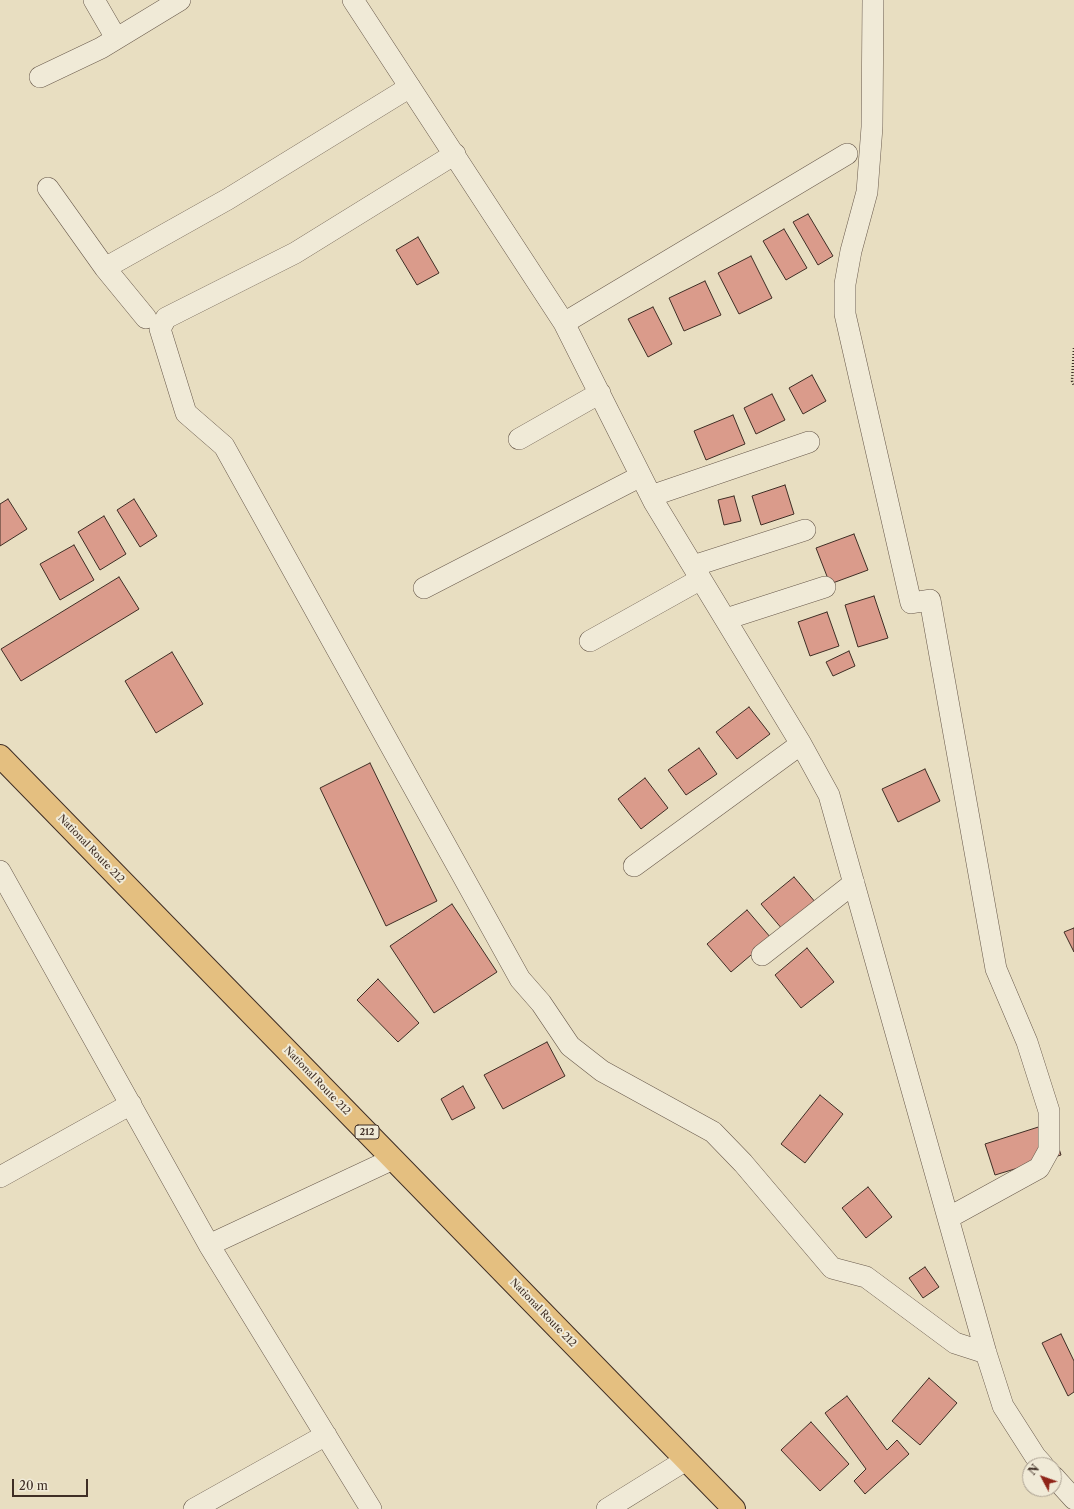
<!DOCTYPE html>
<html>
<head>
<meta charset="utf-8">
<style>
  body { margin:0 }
  #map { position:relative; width:1074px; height:1509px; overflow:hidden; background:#e8dec1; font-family:"Libre Caslon Text",serif }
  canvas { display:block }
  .north { position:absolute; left:1022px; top:1457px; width:40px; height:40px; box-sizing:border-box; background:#f0ead7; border:1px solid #a99f90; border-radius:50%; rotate:311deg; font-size:11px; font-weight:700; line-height:16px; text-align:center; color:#3f2e25 }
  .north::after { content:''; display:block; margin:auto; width:14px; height:18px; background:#8f2418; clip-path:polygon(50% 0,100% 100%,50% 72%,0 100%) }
  .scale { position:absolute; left:12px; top:1479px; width:76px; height:18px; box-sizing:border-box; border:2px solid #3f2e25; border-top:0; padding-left:5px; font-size:12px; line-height:14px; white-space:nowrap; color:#3f2e25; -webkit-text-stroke:3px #f0ead7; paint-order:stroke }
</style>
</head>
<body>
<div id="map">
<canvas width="1074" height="1509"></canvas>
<div class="north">N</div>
<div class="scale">20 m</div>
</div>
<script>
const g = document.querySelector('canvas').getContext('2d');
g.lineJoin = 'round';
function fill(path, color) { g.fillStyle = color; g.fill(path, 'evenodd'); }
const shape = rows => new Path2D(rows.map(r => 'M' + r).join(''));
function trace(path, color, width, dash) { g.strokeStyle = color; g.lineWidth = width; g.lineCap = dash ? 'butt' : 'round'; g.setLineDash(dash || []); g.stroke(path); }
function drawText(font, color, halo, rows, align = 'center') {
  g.font = font + ' "Libre Caslon Text",serif'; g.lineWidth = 4; g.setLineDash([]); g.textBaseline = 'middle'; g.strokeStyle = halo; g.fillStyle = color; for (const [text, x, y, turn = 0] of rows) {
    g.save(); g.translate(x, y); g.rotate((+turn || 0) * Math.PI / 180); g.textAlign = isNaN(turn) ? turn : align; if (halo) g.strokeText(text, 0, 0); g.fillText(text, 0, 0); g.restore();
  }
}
const building = shape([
  [808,214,833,256,818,265,793,222,808,214],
  [784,229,807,268,786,280,763,241,784,229],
  [418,237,439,273,417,285,396,250,418,237],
  [751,256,772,298,739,314,718,273,751,256],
  [705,281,721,315,684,331,669,298,705,281],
  [653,307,672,344,648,357,628,319,653,307],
  [812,375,826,401,803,414,789,388,812,375],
  [772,394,785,420,756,434,744,408,772,394],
  [733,415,745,444,706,460,694,431,733,415],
  [785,485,794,514,761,525,752,496,785,485],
  [734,496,741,521,724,525,718,500,734,496],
  [8,499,27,529,0,546,0,504,8,499],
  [134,499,157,536,140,547,117,510,134,499],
  [104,516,126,554,100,570,78,532,104,516],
  [854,534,868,570,830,584,816,548,854,534],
  [74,545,94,580,60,600,40,564,74,545],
  [119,577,139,609,21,681,1,649,119,577],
  [874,596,888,638,858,647,845,605,874,596],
  [827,612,839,646,810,656,798,622,827,612],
  [849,651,855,666,833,676,826,662,849,651],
  [172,652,203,704,156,733,125,681,172,652],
  [749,707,770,734,737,759,716,732,749,707],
  [699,748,717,774,686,795,668,770,699,748],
  [370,763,437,901,386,926,320,788,370,763],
  [925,769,940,801,898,822,882,789,925,769],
  [645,778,668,808,641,829,618,799,645,778],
  [794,877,816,903,783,930,761,904,794,877],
  [452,904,497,972,434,1013,390,946,452,904],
  [747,910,771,938,731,972,707,944,747,910],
  [1074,928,1074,952,1064,932,1074,928],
  [807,948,834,982,801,1008,775,975,807,948],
  [378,979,419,1023,398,1042,357,1000,378,979],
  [547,1042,565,1076,503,1109,484,1075,547,1042],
  [463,1086,475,1108,452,1120,441,1099,463,1086],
  [820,1095,843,1114,805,1163,781,1144,820,1095],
  [1051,1123,1061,1155,995,1175,985,1144,1051,1123],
  [868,1187,892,1217,866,1238,842,1208,868,1187],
  [925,1267,939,1287,923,1298,909,1278,925,1267],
  [1061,1334,1074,1361,1074,1392,1068,1396,1042,1343,1061,1334],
  [929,1378,957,1403,920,1445,892,1421,929,1378],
  [847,1396,887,1450,897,1440,909,1454,865,1494,854,1481,866,1469,825,1413,847,1396],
  [811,1422,849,1464,820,1491,781,1450,811,1422]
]);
const path = shape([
  [1074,348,1072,381,1074,386]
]);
const street = shape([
  [94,0,116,38],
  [353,0,564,323,654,502,801,744,829,795,986,1353,1003,1406,1035,1456,1043,1465],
  [873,0,872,127,867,192,851,251,845,284,845,314,911,603,930,600,996,969,1027,1042,1049,1111,1049,1150,1039,1168,948,1218],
  [40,77,101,48,180,0],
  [455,154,295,253,166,318,160,329,186,413,224,446,520,979,541,1003,570,1046,602,1071,713,1132,743,1163,832,1268,866,1277,955,1343,986,1353],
  [48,188,105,268,228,199,410,87],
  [105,268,146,318],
  [564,323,847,154],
  [519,439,600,393],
  [651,496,809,442],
  [693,566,805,530],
  [424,588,641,476],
  [726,619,825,587],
  [590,641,701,579],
  [634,866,801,744],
  [0,871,209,1245,371,1509],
  [762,955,854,883],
  [0,1177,131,1104],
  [209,1245,393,1159],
  [1054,1477,1074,1499],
  [194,1509,326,1435],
  [607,1509,686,1460]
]);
const highway = shape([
  [0,756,734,1509]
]);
const shields = [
  [367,1132,24]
];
const shieldNames = [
  ["212",367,1132]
];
const streetNames = [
  ["National Route 212",91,849,46],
  ["National Route 212",317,1081,46],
  ["National Route 212",543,1313,46]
];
fill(building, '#da9b8b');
trace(building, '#3f2e25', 1);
trace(street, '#695a4c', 22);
trace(highway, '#3f2e25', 24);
trace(path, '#3f2e25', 2.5, [1, 2]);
trace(street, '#f0ead7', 21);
trace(highway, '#e4bf80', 22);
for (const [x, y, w] of shields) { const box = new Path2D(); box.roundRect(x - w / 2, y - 7, w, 14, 3); g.fillStyle = '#f0ead7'; g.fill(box); trace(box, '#3f2e25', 1); }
drawText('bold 9px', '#3f2e25', null, shieldNames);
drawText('10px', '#3f2e25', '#f0ead7', streetNames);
</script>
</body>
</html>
